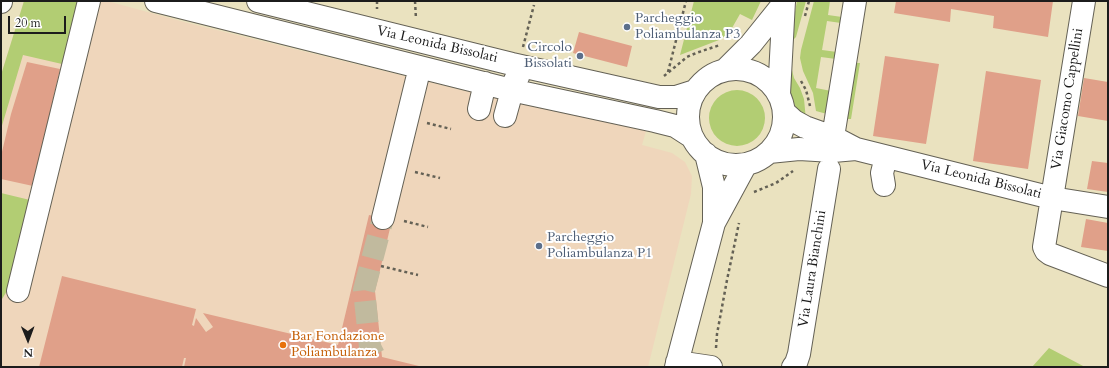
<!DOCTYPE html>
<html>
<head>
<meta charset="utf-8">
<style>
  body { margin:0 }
  #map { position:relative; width:1109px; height:368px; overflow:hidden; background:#eae2bf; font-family:Cardo,serif }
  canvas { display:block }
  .frame { position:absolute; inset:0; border:2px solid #1c1c1c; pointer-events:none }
  .north { position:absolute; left:8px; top:320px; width:40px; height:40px; -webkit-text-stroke:3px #fff; paint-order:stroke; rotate:179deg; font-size:11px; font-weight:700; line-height:16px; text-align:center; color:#1c1c1c }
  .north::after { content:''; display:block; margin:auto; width:14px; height:18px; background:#1c1c1c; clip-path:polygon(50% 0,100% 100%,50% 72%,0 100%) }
  .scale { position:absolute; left:8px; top:16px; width:58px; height:18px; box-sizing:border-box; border:2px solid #1c1c1c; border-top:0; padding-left:5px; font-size:12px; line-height:14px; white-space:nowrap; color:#1c1c1c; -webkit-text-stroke:3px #fff; paint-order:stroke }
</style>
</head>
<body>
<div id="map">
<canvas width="1109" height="368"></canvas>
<div class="frame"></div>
<div class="north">N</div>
<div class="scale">20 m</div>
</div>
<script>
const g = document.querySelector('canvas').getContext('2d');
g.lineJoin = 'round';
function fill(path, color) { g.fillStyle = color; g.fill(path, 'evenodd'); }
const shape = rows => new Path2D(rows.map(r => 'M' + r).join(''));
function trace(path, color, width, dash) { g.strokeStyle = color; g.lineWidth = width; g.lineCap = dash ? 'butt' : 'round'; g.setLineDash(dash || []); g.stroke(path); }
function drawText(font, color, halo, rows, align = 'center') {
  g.font = font + ' Cardo,serif'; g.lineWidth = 4; g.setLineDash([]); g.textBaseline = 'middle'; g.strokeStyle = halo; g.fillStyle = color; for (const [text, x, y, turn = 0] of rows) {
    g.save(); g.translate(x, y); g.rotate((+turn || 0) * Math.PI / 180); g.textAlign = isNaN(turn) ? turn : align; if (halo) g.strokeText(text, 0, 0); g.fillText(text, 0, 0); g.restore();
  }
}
const built = shape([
  [24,1,107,1,188,23,482,95,646,131,642,145,672,153,685,162,692,176,691,194,648,367,1,367,1,75]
]);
const green = shape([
  [24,1,78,1,62,64,23,55,1,129,1,75],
  [694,1,761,1,752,20,740,14,732,28,726,36,719,40,680,55],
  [797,1,806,1,796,37,794,39,790,39],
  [814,1,830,1,828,15,842,17,841,23,827,21,822,50,837,52,836,59,821,57,816,88,831,91,827,114,816,111,813,93,803,71,800,58,801,50],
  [855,63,860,63,851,119,846,119],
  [791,66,794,78,800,88,804,99,806,120,800,113,795,106,788,84],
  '709 118a28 28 0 1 1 56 0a28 28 0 1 1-56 0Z',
  [1,193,30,200,11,282,7,291,2,299],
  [1049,348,1085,367,1032,367]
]);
const building = shape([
  [896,1,1053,1,1048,37,993,28,994,16,951,9,950,22,894,13],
  [579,32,632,46,627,67,573,53],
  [885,56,939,64,926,144,873,136],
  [27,62,60,69,33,186,1,179,1,156,11,114],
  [986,71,1041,80,1028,169,973,161],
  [1084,78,1108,82,1108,121,1078,116],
  [1092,161,1108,163,1108,192,1087,189],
  [369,215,392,220,375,291,382,357,423,367,184,367,186,358,184,358,182,367,39,367,62,276,196,309,192,325,194,326,196,318,206,332,213,327,203,313,338,345],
  [1086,219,1108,223,1108,251,1081,247]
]);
const minorTunnel = shape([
  [374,355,370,347,364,290,383,218]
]);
const path = shape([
  [377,1,377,9],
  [415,1,416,19],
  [805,16,809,1],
  [523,47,534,5],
  [668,72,686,1],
  [664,76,687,57,696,53,720,45],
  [801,81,806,90,810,106],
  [427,123,451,129],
  [415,172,440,178],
  [754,192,776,183,793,171],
  [404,221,428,227],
  [381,266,418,275],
  [716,348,717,334,727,280,739,223]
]);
const minor = shape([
  [156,1,511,90,655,121,675,126,692,137],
  [258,1,512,64,659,97,676,97,695,91],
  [1084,1,1044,247,1046,251,1050,254,1108,276],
  [1,2,1,1],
  '688 117a48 48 0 1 1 96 0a48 48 0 1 1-96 0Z',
  [725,70,751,44,784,3],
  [779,94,784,1],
  [479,109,485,83],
  [784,112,794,121,805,127,833,137,856,149,1052,198,1108,207],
  [505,116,515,80,518,77],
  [833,137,855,1],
  [769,152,799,149,833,151,856,149],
  [706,154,714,187,714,222],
  [884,185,882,173,886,157],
  [383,218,417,79],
  [18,291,89,1],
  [677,362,711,367],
  [676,367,714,223,746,164],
  [793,367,796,363,799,354,829,169]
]);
const markers = [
  [627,27,4,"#5c6f8a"],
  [580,56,4,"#5c6f8a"],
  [539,246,4,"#5c6f8a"],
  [283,345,4,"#e8710a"]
];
const serviceNames = [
  ["Parcheggio",635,19],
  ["Poliambulanza P3",635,35],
  ["Circolo",572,48,"right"],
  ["Bissolati",572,64,"right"],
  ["Parcheggio",547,238],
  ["Poliambulanza P1",547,254]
];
const streetNames = [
  ["Via Leonida Bissolati",437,45,13],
  ["Via Giacomo Cappellini",1068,99,-81],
  ["Via Leonida Bissolati",981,180,14],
  ["Via Laura Bianchini",813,269,-81]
];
const foodNames = [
  ["Bar Fondazione",291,337],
  ["Poliambulanza",291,353]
];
fill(built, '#efd6bb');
fill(green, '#b2cd73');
fill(building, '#e0a089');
trace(minorTunnel, '#c1ba9e', 22, [22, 11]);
trace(minor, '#646155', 24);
trace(path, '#646155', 2.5, [3, 3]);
trace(minor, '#fff', 22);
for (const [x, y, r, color] of markers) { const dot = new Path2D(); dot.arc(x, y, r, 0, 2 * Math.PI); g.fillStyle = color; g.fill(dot); trace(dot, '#fff', 1.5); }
drawText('14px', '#4e5e75', '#fff', serviceNames, 'left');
drawText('14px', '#1c1c1c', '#fff', streetNames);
drawText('14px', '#c56008', '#fff', foodNames, 'left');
</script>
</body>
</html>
